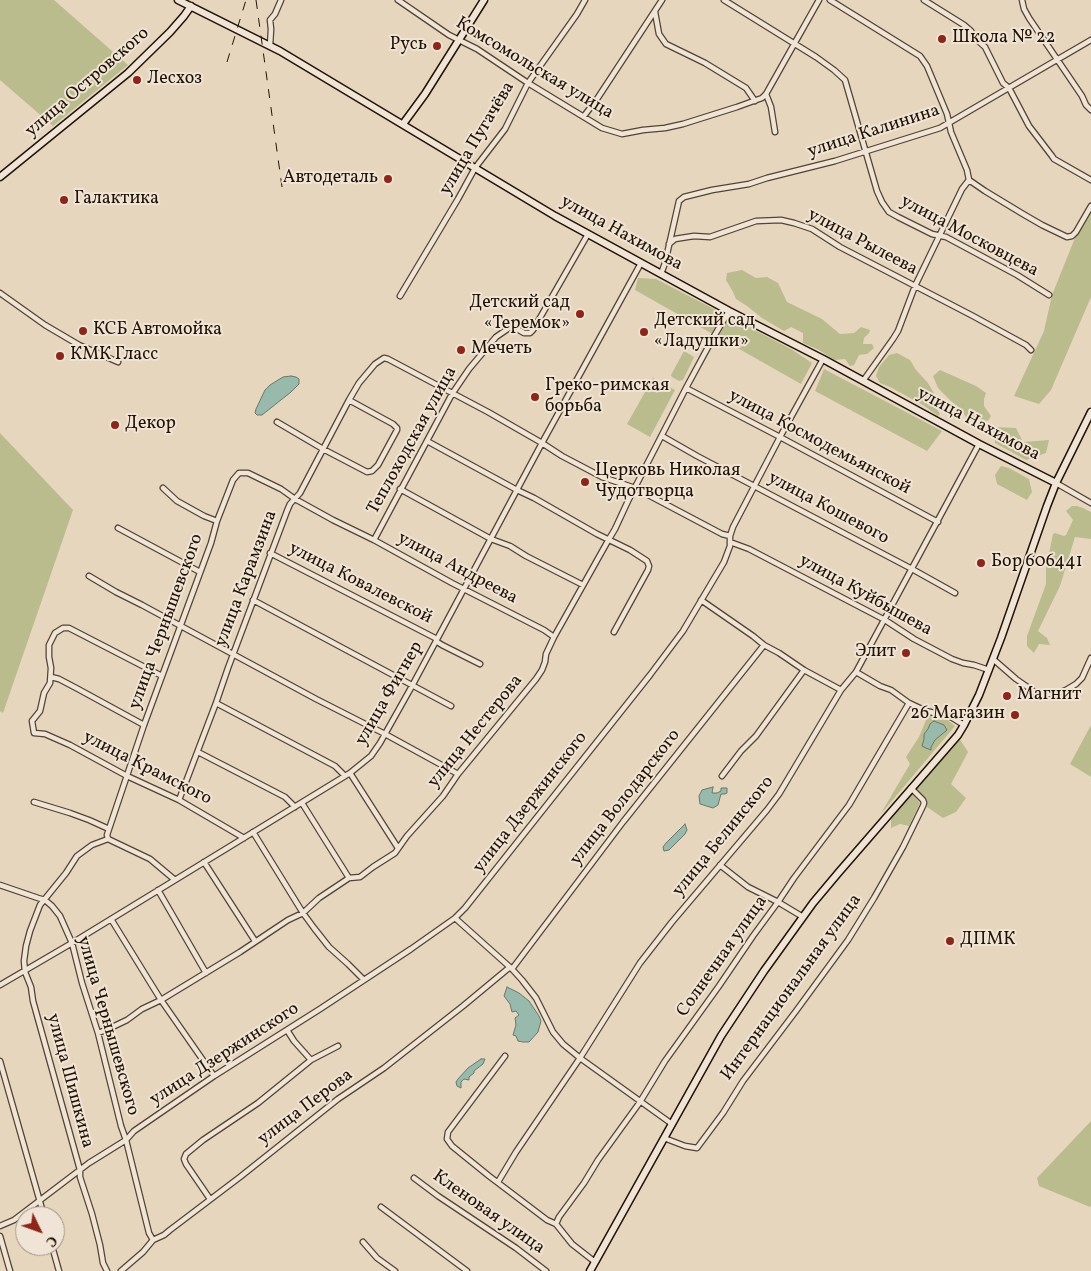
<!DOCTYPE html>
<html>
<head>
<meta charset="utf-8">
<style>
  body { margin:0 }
  #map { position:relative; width:1091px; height:1271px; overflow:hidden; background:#e7d6be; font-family:Vollkorn,serif }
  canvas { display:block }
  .north { position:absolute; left:15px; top:1206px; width:50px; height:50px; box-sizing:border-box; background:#efe4d5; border:1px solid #9d9081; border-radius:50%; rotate:132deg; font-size:14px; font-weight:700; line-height:20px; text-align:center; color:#211204 }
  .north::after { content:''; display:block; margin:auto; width:18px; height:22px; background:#8f2418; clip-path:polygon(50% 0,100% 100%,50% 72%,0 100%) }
</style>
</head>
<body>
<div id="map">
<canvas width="1091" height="1271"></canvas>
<div class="north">С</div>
</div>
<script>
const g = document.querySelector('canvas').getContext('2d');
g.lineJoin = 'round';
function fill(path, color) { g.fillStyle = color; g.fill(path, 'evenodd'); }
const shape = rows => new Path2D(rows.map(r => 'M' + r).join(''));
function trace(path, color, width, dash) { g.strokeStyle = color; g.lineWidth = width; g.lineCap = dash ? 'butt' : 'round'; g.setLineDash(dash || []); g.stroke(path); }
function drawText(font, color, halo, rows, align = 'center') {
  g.font = font + ' Vollkorn,serif'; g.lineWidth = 4; g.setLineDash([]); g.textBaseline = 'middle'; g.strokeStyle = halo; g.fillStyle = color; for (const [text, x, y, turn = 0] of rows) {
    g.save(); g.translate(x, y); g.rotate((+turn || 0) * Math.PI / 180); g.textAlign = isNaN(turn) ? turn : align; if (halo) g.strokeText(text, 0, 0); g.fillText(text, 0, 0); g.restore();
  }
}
const green = shape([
  [0,0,54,0,128,65,53,126,0,80],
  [1091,209,1091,297,1051,390,1039,404,1014,396,1044,331,1052,295,1075,238],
  [742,270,756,278,767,277,778,283,787,302,822,319,840,334,854,333,861,327,870,330,869,333,864,338,863,344,872,344,874,348,867,354,859,355,854,365,850,366,845,359,834,360,819,350,803,343,803,333,791,327,784,331,762,318,747,306,736,299,733,292,726,280,727,273],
  [638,278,656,279,791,349,812,363,801,384,635,290],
  [684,351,694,357,683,380,679,381,672,377,671,375],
  [897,353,910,360,916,370,928,383,935,395,936,408,940,414,938,416,923,405,890,387,880,383,876,376,879,367,889,355],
  [824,369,942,431,927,451,815,391],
  [940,370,976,386,986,393,984,399,984,406,991,416,988,421,978,418,971,421,967,419,961,409,951,401,938,388,933,376],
  [653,378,675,390,650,437,627,424],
  [994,427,1016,428,1023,442,1049,440,1046,453,1026,460,995,443],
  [0,433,73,510,3,713,0,711],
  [1001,466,1009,468,1029,479,1032,492,1027,500,997,484,995,475],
  [1072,506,1077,506,1083,508,1091,512,1091,539,1075,537,1060,586,1038,631,1047,638,1050,645,1039,644,1034,653,1027,646,1027,636,1046,584,1046,568,1053,534,1055,533,1064,536,1066,535,1073,520,1066,511],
  [928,715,945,718,955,726,880,815,910,764,906,757,919,737],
  [1091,725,1091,777,1070,764],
  [959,738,968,752,951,784,966,798,956,812,943,818,927,807,925,800,914,787],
  [910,792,920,803,909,826,900,824,891,828,891,814],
  [1091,1121,1091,1206,1090,1207,1039,1186,1037,1178]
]);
const water = shape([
  [291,376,296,377,299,379,299,384,291,392,262,415,257,415,255,413,256,409,265,390,270,385,283,377,291,376],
  [934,721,944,725,947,730,935,740,931,747,931,750,926,748,922,746,924,739,924,734,928,729,930,724,934,721],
  [713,787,712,793,717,793,721,791,721,788,727,788,727,793,725,794,721,794,718,805,713,808,700,804,699,796,702,790,713,787],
  [685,824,687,830,685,834,669,850,664,851,663,847,666,843,685,824],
  [507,987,519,993,529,1001,539,1016,541,1021,538,1032,529,1042,523,1042,518,1041,516,1036,513,1035,516,1025,515,1018,519,1015,516,1011,512,1012,510,1004,504,996,507,987],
  [481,1059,485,1059,483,1064,474,1071,474,1073,469,1077,469,1080,464,1079,461,1082,461,1088,457,1086,456,1082,458,1079,468,1068,481,1059]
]);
const street = shape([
  [398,0,449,35,477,49,528,83,602,128,622,134,643,130,665,128,683,124,737,107,762,98,766,94,819,0],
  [724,0,816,57,834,70,845,80,877,191,882,202,889,212,898,217,932,234,946,237,1017,275,1049,295],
  [830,0,920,56,927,66,947,114,951,132,967,170,969,180,985,191,1023,214,1042,225,1067,237,1072,236,1076,232,1091,206],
  [924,0,964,25,971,31,976,39,985,47,1003,83,1009,88,1029,126,1052,156,1054,159,1091,180],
  [1022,0,1024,9,1029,18,1082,96,1086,105,1091,110],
  [655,12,659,34,666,44,705,63,746,88,755,101],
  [270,46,271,29,270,20,275,14,281,0],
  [766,94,771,107,775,132],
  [584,116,597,99,662,0],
  [669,244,675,239,681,238,694,236,710,237,756,221,781,220,794,223,812,229,840,247,973,316,1026,345,1031,350],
  [661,274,665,263,679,201,684,197,712,190,749,184,767,178,835,161,940,128,1091,40],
  [0,293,45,325,79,345,118,362],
  [400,296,458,199,475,168,505,129,528,83,577,14,585,0],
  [863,381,893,339,898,331,915,286,962,189,969,180],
  [686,388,780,437,938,522],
  [277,422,323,449,367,472,372,471,378,465,397,430,397,428,393,424,349,400],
  [662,436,697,456,912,569,955,593],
  [427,441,517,490,534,498,597,534,630,550,647,561,649,566,648,570,614,632],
  [1056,483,1091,503],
  [163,488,177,501,204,516,217,521],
  [400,489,491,539,510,546,526,556,583,585],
  [118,528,200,572],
  [374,540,452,394,469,369,496,337,512,326,524,333,530,333,533,330,588,234],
  [730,542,749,549,885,620,914,639,952,659,963,663,974,665,989,670],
  [270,553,437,639],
  [89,576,116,592,142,605,316,699,385,734,458,774],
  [253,600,451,706],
  [701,600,753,636,764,645,779,653,804,670,841,690],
  [436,641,442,645,480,664],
  [993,659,1016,679,1039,695,1058,693,1066,690,1076,684,1082,678,1091,658],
  [856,672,880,686,891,690,909,703,926,711,951,717,964,725],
  [162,676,69,628,63,628,55,633,49,645,49,657,51,668,50,683,44,693,40,711,32,721,34,733,45,734,70,745,127,776,179,800,244,838],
  [51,677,59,679,78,689,144,725],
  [216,703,335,766,345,776],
  [198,752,285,797,295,807],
  [350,773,398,848],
  [722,776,741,751,756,736,804,670],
  [179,800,216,703,228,668,287,511,290,504,300,493,349,400,359,383,375,364,384,358,388,359,488,412,542,443,562,456,602,477,635,488,722,534,730,536],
  [34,802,70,813,89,820,109,829],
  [302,803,349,878],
  [253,832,303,913,314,928,329,947,348,964,364,980],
  [108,839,107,835,109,829,144,725,211,543,217,521,233,480,239,473,248,473,281,489,295,499,333,520,374,540,452,583,544,630,554,637],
  [108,839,150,859,175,880],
  [204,862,255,941],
  [720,865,748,887,778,902,803,917],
  [0,885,38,898,45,900,52,906,60,916,72,943,82,983,98,1033,121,1126,126,1140,149,1233,153,1240],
  [158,890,206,973],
  [455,918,512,969,522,980,536,998,553,1032,563,1044,580,1058,672,1124],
  [111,919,161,1000,214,1076],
  [512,969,623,822,764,645],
  [0,985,72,943,350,773,371,756,380,743,412,686,542,443,641,263],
  [287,1030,294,1041,311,1060],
  [98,1033,106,1030,127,1020,142,1009,161,1000,240,952,288,920,303,913,319,898,349,878,360,877,373,867,395,853,407,836,443,796,458,774,536,679,542,670,545,662,546,654,554,637,609,539,615,529,628,501,686,388,713,338,729,311],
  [505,1056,448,1132,447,1139,452,1146,489,1176,547,1220,556,1224,572,1244,595,1262],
  [0,1061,44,1216],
  [664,1138,685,1146,697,1148,723,1113,743,1081,796,1011,848,940,874,898,903,847,923,806,924,803,923,800,911,788],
  [414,1178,438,1196,516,1248,546,1271],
  [498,1182,516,1152,580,1058,640,963,672,922,767,810,779,794,841,690,856,672,979,444],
  [210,1199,186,1164,184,1159,186,1154,203,1140,258,1103,311,1060,338,1046],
  [381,1207,467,1271],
  [556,1224,559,1217,584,1183,598,1160,640,1102,665,1061,719,986,753,936,778,902,794,878,849,805,909,703],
  [0,1226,14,1220,89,1163,126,1140,134,1131,214,1076,320,1009,411,949,455,918,465,908,650,675,683,631,724,562,730,546,730,536,733,527,780,437,823,359],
  [0,1236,10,1271],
  [363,1242,377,1258,395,1271],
  [52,1246,59,1271],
  [107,1271,103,1263,100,1245,92,1214,80,1177,80,1170,33,1001,31,987,25,972,24,961,26,946,30,931,40,905,66,873,77,856,92,845,108,839],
  [121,1271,143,1252,153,1240,164,1235,170,1230,240,1177,338,1099,384,1068,463,1006,510,967]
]);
const secondary = shape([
  [178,0,280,51,555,216,588,234,729,311,823,359,979,444,1056,483],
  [403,124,425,94,484,0],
  [0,177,128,73,170,32,184,16,191,6],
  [590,1271,721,1036,764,971,813,903,839,872,958,735,964,725,979,695,1001,638,1047,506,1056,483,1091,412]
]);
const rail = shape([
  [256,0,282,187],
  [227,62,246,0]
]);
const markers = [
  [942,39,5,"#8f2418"],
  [437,46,5,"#8f2418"],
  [137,80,5,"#8f2418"],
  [388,179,5,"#8f2418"],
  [64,200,5,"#8f2418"],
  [580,314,5,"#8f2418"],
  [83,331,5,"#8f2418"],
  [644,332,5,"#8f2418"],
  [461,350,5,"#8f2418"],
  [60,356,5,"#8f2418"],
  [535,397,5,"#8f2418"],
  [115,425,5,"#8f2418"],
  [585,482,5,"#8f2418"],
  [981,563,5,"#8f2418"],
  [906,653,5,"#8f2418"],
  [1007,696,5,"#8f2418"],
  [1015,715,5,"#8f2418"],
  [950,941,5,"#8f2418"]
];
const poiNames = [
  ["Школа № 22",952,39],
  ["Русь",427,46,"right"],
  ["Лесхоз",147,80],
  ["Автодеталь",378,179,"right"],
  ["Галактика",74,200],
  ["Детский сад",570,304,"right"],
  ["«Теремок»",570,325,"right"],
  ["Детский сад",654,322],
  ["«Ладушки»",654,343],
  ["КСБ Автомойка",93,331],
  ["Мечеть",471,350],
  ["КМК Гласс",70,356],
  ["Греко-римская",545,387],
  ["борьба",545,408],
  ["Декор",125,425],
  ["Церковь Николая",595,472],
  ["Чудотворца",595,493],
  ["Бор 606441",991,563],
  ["Элит",896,653,"right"],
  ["Магнит",1017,696],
  ["26 Магазин",1005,715,"right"],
  ["ДПМК",960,941]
];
const streetNames = [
  ["Комсомольская улица",534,69,31],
  ["улица Островского",88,83,-41],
  ["улица Калинина",874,132,-18],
  ["улица Пугачёва",478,139,-59],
  ["улица Нахимова",621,234,29],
  ["улица Московцева",969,237,28],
  ["улица Рылеева",862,243,28],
  ["улица Нахимова",978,425,28],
  ["Теплоходская улица",413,441,-61],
  ["улица Космодемьянской",819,443,28],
  ["улица Кошевого",828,509,28],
  ["улица Андреева",457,569,28],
  ["улица Карамзина",247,579,-69],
  ["улица Ковалевской",360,584,27],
  ["улица Куйбышева",865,596,29],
  ["улица Чернышевского",167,622,-70],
  ["улица Фигнер",390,694,-60],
  ["улица Нестерова",476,732,-51],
  ["улица Крамского",147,769,27],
  ["улица Володарского",626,798,-52],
  ["улица Дзержинского",531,803,-52],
  ["улица Белинского",724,837,-51],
  ["Солнечная улица",723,957,-55],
  ["Интернациональная улица",792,988,-54],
  ["улица Чернышевского",107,1026,74],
  ["улица Дзержинского",225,1055,-33],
  ["улица Шишкина",69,1081,75],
  ["улица Перова",306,1108,-37],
  ["Кленовая улица",488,1213,35]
];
fill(green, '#babc8e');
fill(water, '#98baac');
trace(water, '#687769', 1);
trace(street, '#524332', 7);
trace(secondary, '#211204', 9);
trace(street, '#efe4d5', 4.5);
trace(secondary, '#efe4d5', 6);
trace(rail, '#211204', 1, [9, 9]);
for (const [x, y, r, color] of markers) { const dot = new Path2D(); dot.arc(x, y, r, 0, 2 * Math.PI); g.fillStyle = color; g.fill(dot); trace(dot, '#efe4d5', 2); }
drawText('18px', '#211204', '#efe4d5', poiNames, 'left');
drawText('18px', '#211204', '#efe4d5', streetNames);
</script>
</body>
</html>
